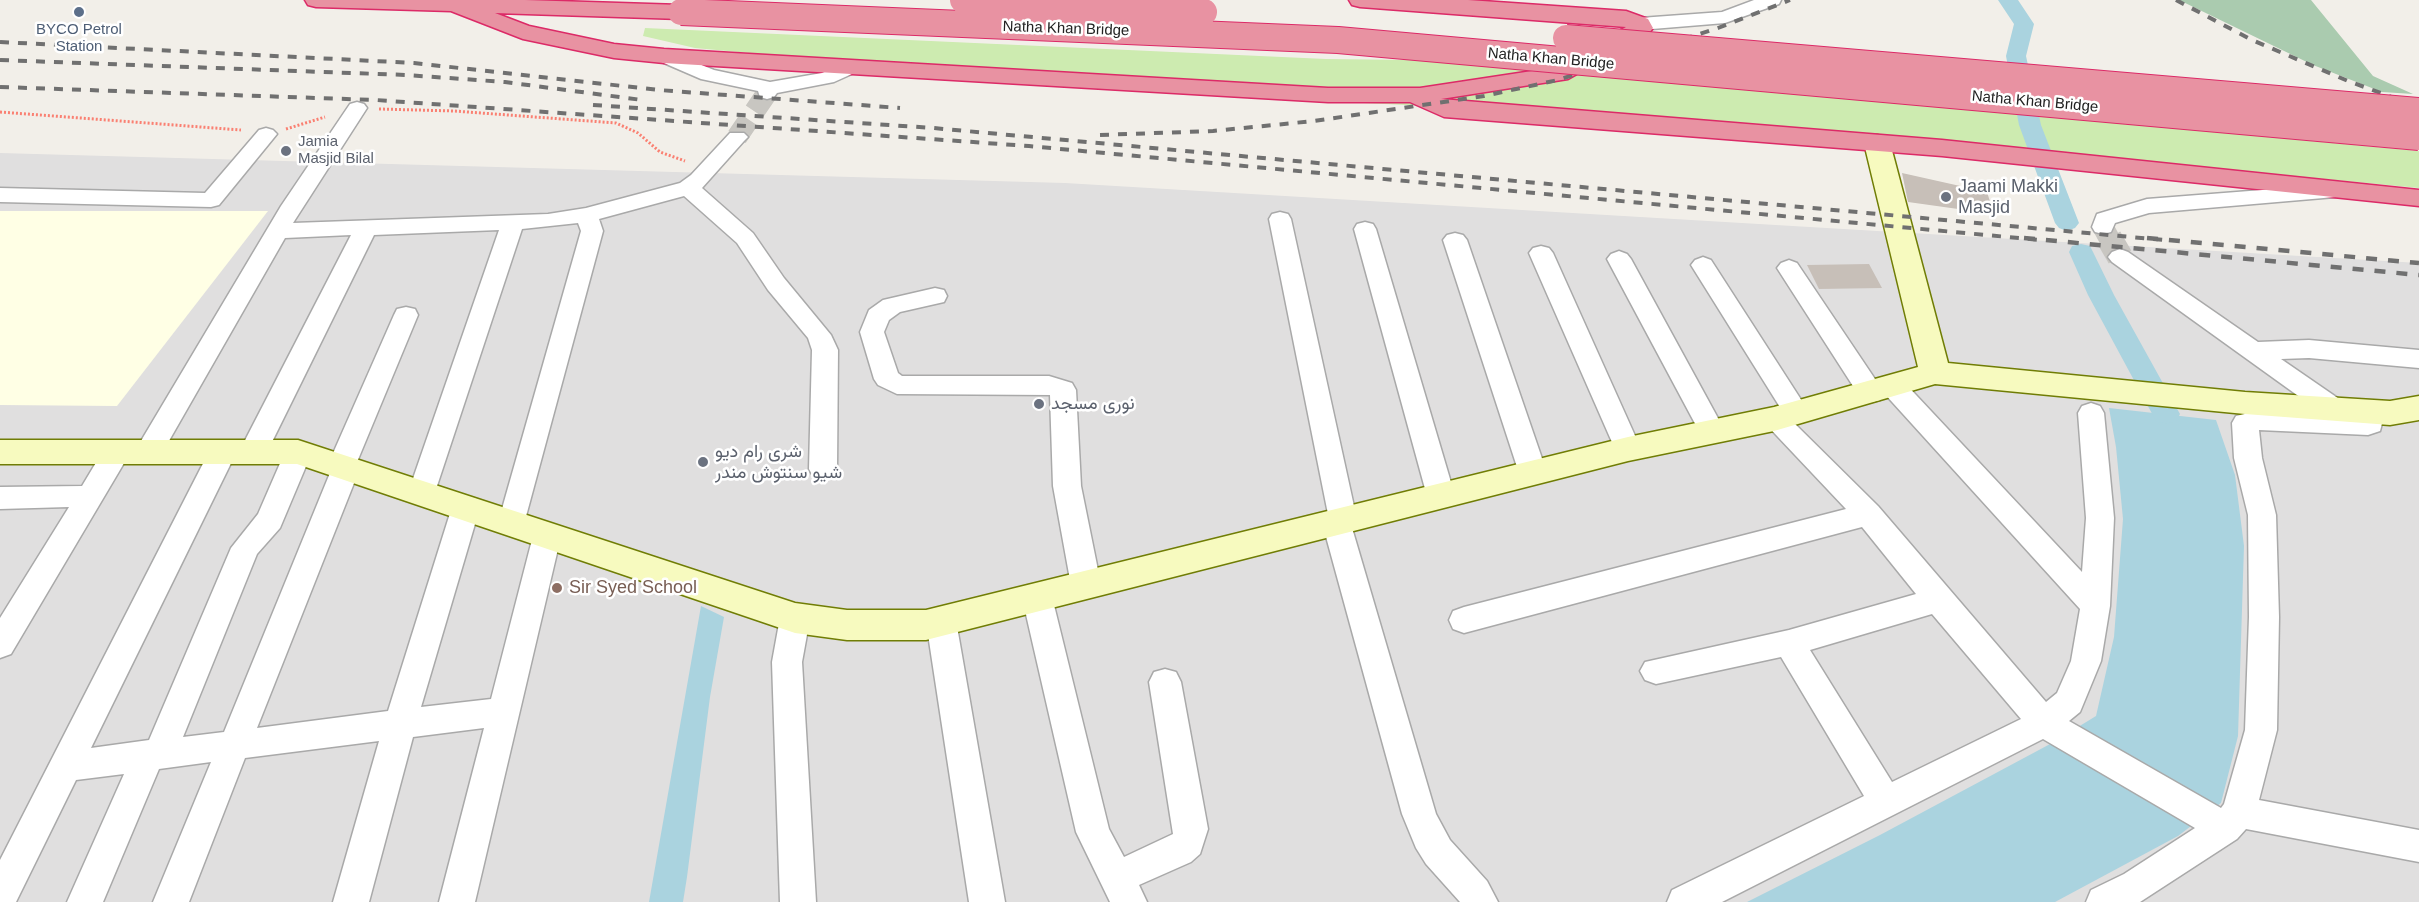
<!DOCTYPE html>
<html>
<head>
<meta charset="utf-8">
<style>
  body { margin:0 }
  canvas { display:block; background:#f2efe9 }
</style>
</head>
<body>
<canvas width="2419" height="902"></canvas>
<script>
const g = document.querySelector('canvas').getContext('2d');
g.lineJoin = 'round';
function fill(path, color) { g.fillStyle = color; g.fill(path, 'evenodd'); }
const shape = rows => new Path2D(rows.map(r => 'M' + r).join(''));
function trace(path, color, width, dash) { g.strokeStyle = color; g.lineWidth = width; g.lineCap = dash ? 'butt' : 'round'; g.setLineDash(dash || []); g.stroke(path); }
function drawText(font, color, halo, rows, align = 'center') {
  g.font = font + ' Helvetica,Vazirmatn,sans-serif'; g.lineWidth = 5; g.setLineDash([]); g.textBaseline = 'middle'; g.strokeStyle = halo; g.fillStyle = color; for (const [text, x, y, turn = 0] of rows) {
    g.save(); g.translate(x, y); g.rotate((+turn || 0) * Math.PI / 180); g.textAlign = isNaN(turn) ? turn : align; if (halo) g.strokeText(text, 0, 0); g.fillText(text, 0, 0); g.restore();
  }
}
const residential = shape([
  [0,153,1065,183,2419,263,2419,902,0,902]
]);
const education = shape([
  [0,211,268,211,117,406,0,405]
]);
const grass = shape([
  [645,28,1326,59,1410,60,1619,77,2419,151,2419,188,2018,150,1593,114,1217,96,695,48,643,36]
]);
const cemetery = shape([
  [2179,0,2311,0,2373,76,2413,94,2382,92,2313,65]
]);
const water = shape([
  [2109,408,2216,420,2235,475,2244,546,2238,736,2221,803,2178,836,2055,902,1747,902,1880,835,2052,743,2096,716,2114,637,2123,519,2116,447],
  [701,606,724,617,710,697,687,877,683,902,649,902]
]);
const canal = shape([
  [1998,0,2018,0,2034,24,2026,56,2041,125,2079,223,2075,228,2067,231,2059,228,2055,223,2019,125,2006,56,2014,24,1998,0],
  [2081,244,2090,246,2093,252,2114,295,2180,414,2176,421,2166,424,2156,421,2088,295,2069,252,2072,246,2081,244]
]);
const building = shape([
  [1902,173,1987,192,1994,214,1908,202],
  [1869,264,1882,288,1819,289,1807,265]
]);
const streetTunnelFar1 = shape([
  [737,137,767,93],
  [2103,227,2110,240]
]);
const streetTunnel = shape([
  [2109,238,2120,257]
]);
const path = shape([
  [379,109,454,111,616,123,638,133,660,152,685,161],
  [0,112,241,130],
  [286,129,325,117]
]);
const street = shape([
  [1754,0,1781,0,1779,4,1725,23,1640,30,1630,24,1640,18,1722,12,1754,0],
  [664,50,714,70,770,82,822,73,847,63,854,65,857,69,854,73,834,82,777,93,774,97,767,99,760,97,758,91,701,79,657,60,654,56,657,52,664,50],
  [357,102,364,104,367,108,293,223,548,214,586,208,680,183,691,175,730,133,744,133,748,137,744,141,702,188,753,233,784,278,831,335,838,350,837,469,833,476,823,479,813,476,809,469,812,350,808,338,768,290,737,243,684,196,599,219,603,231,522,531,512,534,502,531,498,523,581,231,578,223,522,229,432,501,422,504,412,501,408,493,499,230,374,235,267,452,263,459,253,462,243,459,239,452,351,235,285,238,158,460,148,463,138,460,134,453,138,446,281,206,350,104,357,102],
  [266,128,273,130,277,134,219,205,211,207,0,202,0,188,205,193,259,130,266,128],
  [2339,184,2347,186,2350,191,2347,196,2149,213,2115,223,2111,232,2103,234,2095,232,2092,227,2097,214,2147,199,2339,184],
  [1280,212,1288,214,1291,219,1357,520,1352,528,1436,814,1450,840,1487,881,1498,902,1460,902,1426,864,1416,848,1402,814,1322,522,1328,514,1269,219,1272,214,1280,212],
  [1365,222,1373,224,1376,229,1455,496,1451,504,1441,507,1431,504,1427,496,1354,229,1357,224,1365,222],
  [1455,233,1463,235,1467,240,1547,473,1543,480,1533,483,1523,480,1519,473,1443,240,1447,235,1455,233],
  [1541,246,1549,248,1553,253,1641,449,1638,456,1628,459,1618,456,1615,449,1529,253,1533,248,1541,246],
  [2120,249,2128,252,2258,342,2309,340,2419,350,2419,368,2309,358,2281,359,2342,401,2346,408,2343,414,2359,415,2363,405,2372,402,2381,405,2385,412,2380,431,2368,435,2259,430,2262,458,2276,515,2279,617,2277,730,2259,800,2419,830,2419,862,2246,829,2237,839,2140,902,2086,902,2091,890,2124,874,2195,828,2043,739,1722,902,1667,902,1672,890,1864,796,1781,657,1656,684,1645,680,1640,671,1645,662,1789,630,1916,594,1862,527,1464,633,1453,629,1449,620,1453,611,1464,607,1846,509,1761,419,1765,412,1774,409,1783,412,1691,265,1695,260,1703,257,1711,260,1809,412,1805,419,1791,420,1878,506,2046,702,2057,693,2071,661,2080,609,1883,392,1880,400,1871,402,1862,400,1777,268,1781,263,1789,260,1797,263,1879,385,1883,379,1892,376,1901,379,2082,572,2086,518,2078,413,2082,406,2091,403,2100,406,2104,413,2114,518,2110,606,2101,661,2080,712,2069,721,2221,808,2224,804,2245,730,2249,617,2248,515,2234,458,2232,423,2236,416,2262,410,2322,413,2112,262,2108,257,2112,252,2120,249],
  [1932,614,2021,719,1892,782,1810,650,1932,614],
  [1619,251,1627,254,1631,259,1725,431,1721,438,1712,441,1703,438,1699,431,1607,259,1611,254,1619,251],
  [935,288,944,290,947,296,944,302,900,312,889,320,884,332,898,373,902,376,1049,376,1072,383,1076,390,1081,486,1101,585,1096,593,1086,597,1076,593,1071,585,1053,486,1050,395,897,394,878,385,874,379,860,332,869,310,883,300,935,288],
  [406,307,415,309,418,315,357,462,360,468,257,728,388,711,452,507,456,499,466,496,476,499,480,507,421,707,491,699,533,536,537,528,547,525,557,528,561,536,475,902,439,902,484,728,413,737,369,902,333,902,379,741,245,758,189,902,153,902,211,762,159,769,103,902,67,902,124,774,76,780,16,902,0,902,0,860,212,446,222,443,232,446,236,453,91,748,149,740,231,548,258,514,288,445,298,442,308,445,312,452,280,528,257,554,183,737,224,732,330,473,327,467,394,315,397,309,406,307],
  [116,443,126,446,130,453,11,654,0,658,0,618,69,507,0,509,0,487,82,486,106,446,116,443],
  [1037,585,1048,588,1052,597,1109,829,1124,857,1173,834,1149,682,1154,672,1165,669,1176,672,1181,682,1208,829,1200,854,1191,862,1139,885,1147,902,1110,902,1076,832,1022,597,1026,588,1037,585],
  [795,606,806,609,810,618,802,662,816,902,780,902,772,662,780,618,784,609,795,606],
  [941,608,952,612,956,621,1005,902,969,902,926,621,930,612,941,608]
]);
const secondary = shape([
  [1877,135,1886,137,1890,143,1948,363,2245,392,2390,401,2419,396,2419,420,2390,425,2245,414,1935,384,1774,431,1628,461,926,640,847,640,795,633,297,464,0,464,0,440,298,440,795,603,847,610,926,610,1628,437,1774,407,1918,367,1864,143,1868,137,1877,135]
]);
const highway = shape([
  [305,0,525,0,681,5,689,7,693,12,689,17,681,19,495,13,529,26,614,44,664,49,1328,88,1420,88,1552,68,1626,27,1360,7,1352,5,1349,0,1468,0,1626,11,1648,19,1653,28,1649,33,1568,79,1441,99,1942,140,2419,190,2419,206,1942,156,1444,117,1410,102,1328,102,664,63,614,58,523,39,451,11,316,7,308,5,305,0]
]);
const railFar1 = shape([
  [2176,0,2252,40,2348,81,2419,107],
  [0,42,414,63,659,90,900,108],
  [0,60,406,75,505,82,642,100],
  [0,87,376,100,1029,146,2040,240],
  [593,105,933,128,2164,240],
  [1100,135,1213,131,1314,121,1484,96,1558,80,1718,28,1790,0]
]);
const rail = shape([
  [2024,238,2419,275],
  [2147,238,2419,263]
]);
const highwayBridge = shape([
  [963,0,1204,12],
  [681,12,1338,40,2419,137],
  [1566,38,2419,111]
]);
const markers = [
  [79,12,6,"#5c6f8a"],
  [286,151,6,"#6b7280"],
  [1946,197,6,"#6b7280"],
  [1039,404,6,"#6b7280"],
  [703,462,6,"#6b7280"],
  [557,588,6,"#8d6e63"]
];
const farStreetnames = [
  ["Natha Khan Bridge",1066,29,2],
  ["Natha Khan Bridge",1551,59,5],
  ["Natha Khan Bridge",2035,102,5]
];
const farServicenames = [
  ["BYCO Petrol",79,30],
  ["Station",79,47]
];
const farWorshipnames = [
  ["Jamia",298,142],
  ["Masjid Bilal",298,159]
];
const worshipNames = [
  ["Jaami Makki",1958,187],
  ["Masjid",1958,208],
  ["نوری مسجد",1051,404],
  ["شری رام دیو",715,452],
  ["شیو سنتوش مندر",715,473]
];
const educationNames = [
  ["Sir Syed School",569,588]
];
fill(residential, '#e0dfdf');
fill(education, '#ffffe5');
fill(grass, '#cdebb0');
fill(cemetery, '#aacbaf');
fill(water, '#aad3df');
fill(canal, '#aad3df');
fill(building, '#c7bfb8');
trace(streetTunnelFar1, '#c8c6c1', 21, [21, 10]);
trace(streetTunnel, '#c8c6c1', 26, [26, 13]);
trace(street, '#a9a9a9', 3);
trace(secondary, '#707d05', 3);
trace(highway, '#dc2a67', 3);
trace(path, '#fa8072', 3, [2, 2]);
fill(street, '#fff');
fill(secondary, '#f7fabf');
fill(highway, '#e892a2');
trace(railFar1, '#707070', 4, [9, 9]);
trace(rail, '#707070', 4.5, [11, 11]);
trace(highwayBridge, '#dc2a67', 28, []);
trace(highwayBridge, '#e892a2', 26);
for (const [x, y, r, color] of markers) { const dot = new Path2D(); dot.arc(x, y, r, 0, 2 * Math.PI); g.fillStyle = color; g.fill(dot); trace(dot, '#fff', 2); }
drawText('15px', '#222', '#fff', farStreetnames);
drawText('15px', '#4e5e75', '#fff', farServicenames);
drawText('15px', '#5b616d', '#fff', farWorshipnames, 'left');
drawText('18px', '#5b616d', '#fff', worshipNames, 'left');
drawText('18px', '#785e54', '#fff', educationNames, 'left');
</script>
</body>
</html>
